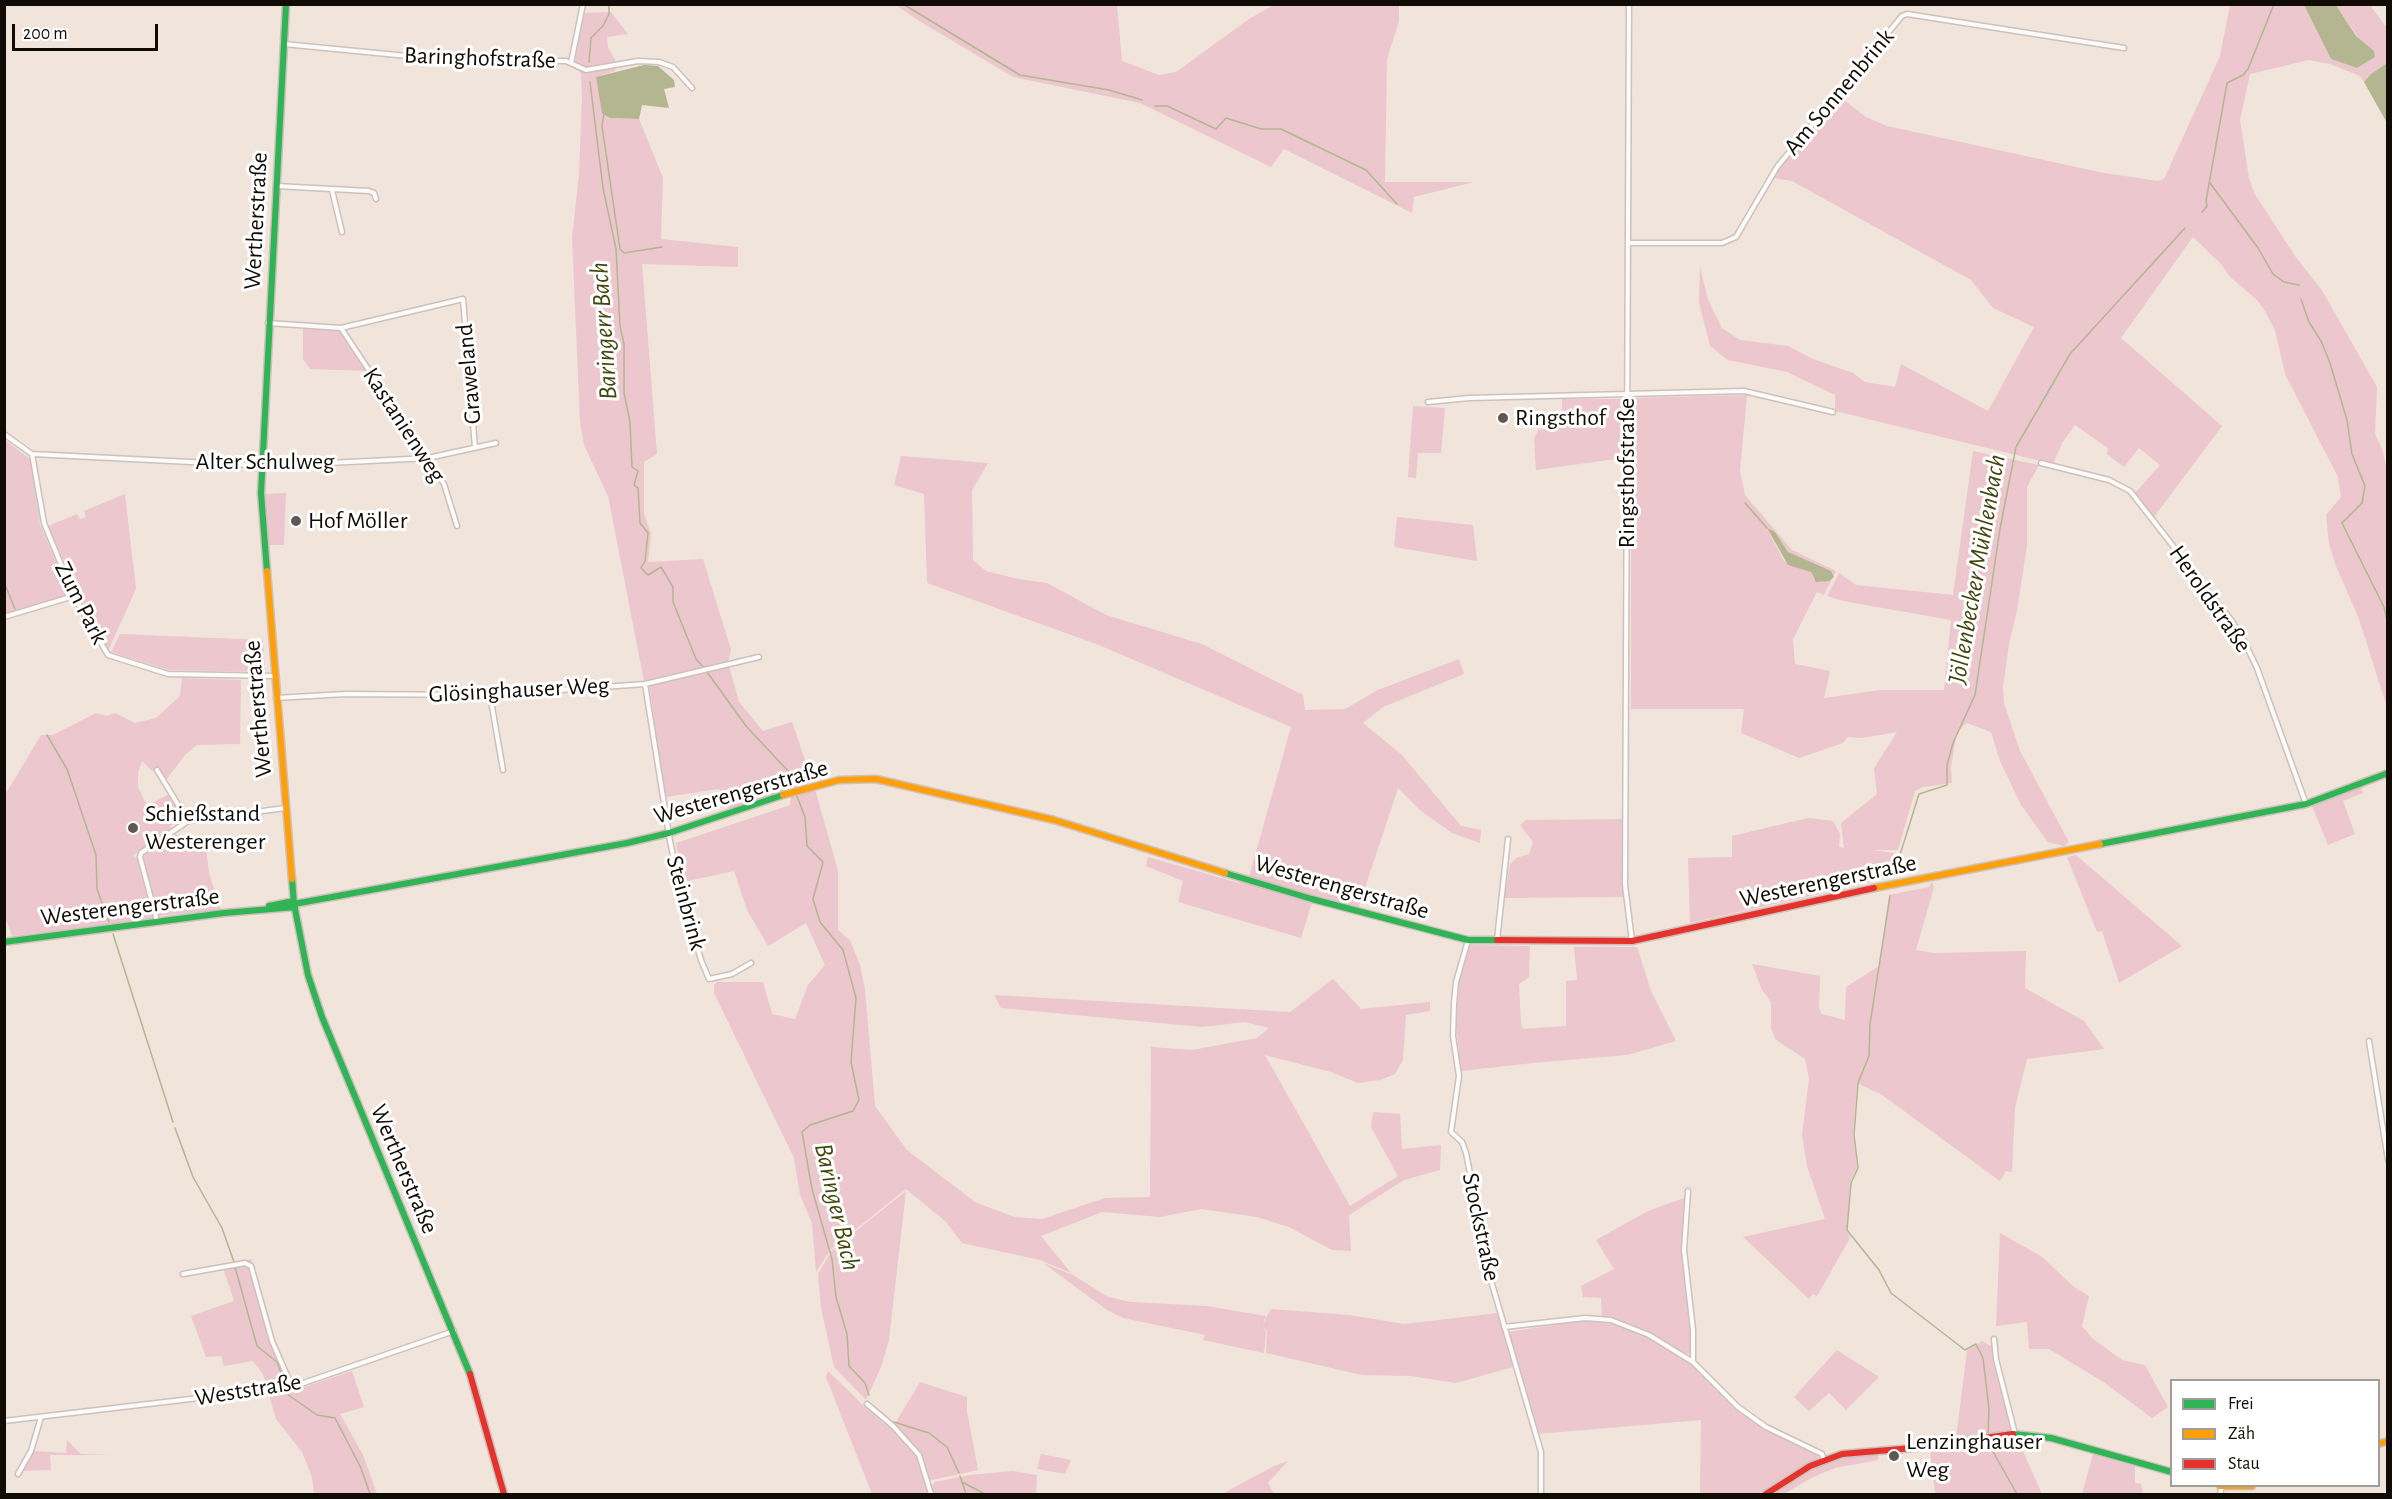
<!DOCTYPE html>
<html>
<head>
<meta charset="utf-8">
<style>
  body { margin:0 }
  #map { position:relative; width:2392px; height:1499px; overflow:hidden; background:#f1e4db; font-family:"Alegreya Sans",sans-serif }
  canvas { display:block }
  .frame { position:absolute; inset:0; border:6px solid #110b06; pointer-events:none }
  .legend { position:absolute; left:2170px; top:1379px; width:210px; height:108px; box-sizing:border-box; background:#fff; border:2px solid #a09d9b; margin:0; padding:8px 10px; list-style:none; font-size:18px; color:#110b06 }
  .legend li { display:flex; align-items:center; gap:12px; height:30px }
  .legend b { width:30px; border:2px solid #a09d9b }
  .scale { position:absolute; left:12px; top:24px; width:146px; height:27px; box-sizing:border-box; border:3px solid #110b06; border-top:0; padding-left:8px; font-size:18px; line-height:21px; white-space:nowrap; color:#110b06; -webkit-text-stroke:4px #fff; paint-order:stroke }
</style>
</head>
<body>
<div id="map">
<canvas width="2392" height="1499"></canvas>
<div class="frame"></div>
<ul class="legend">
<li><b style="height:8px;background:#30b455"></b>Frei</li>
<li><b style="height:8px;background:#ff9f0a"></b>Zäh</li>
<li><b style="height:8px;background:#e5322d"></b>Stau</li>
</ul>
<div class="scale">200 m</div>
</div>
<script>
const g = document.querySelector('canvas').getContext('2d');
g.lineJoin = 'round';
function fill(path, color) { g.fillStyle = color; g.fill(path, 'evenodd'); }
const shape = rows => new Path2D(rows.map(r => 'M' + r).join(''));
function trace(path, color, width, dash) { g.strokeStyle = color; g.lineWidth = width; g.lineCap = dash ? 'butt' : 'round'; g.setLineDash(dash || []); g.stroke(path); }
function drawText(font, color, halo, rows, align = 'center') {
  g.font = font + ' "Alegreya Sans",sans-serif'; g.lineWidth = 6; g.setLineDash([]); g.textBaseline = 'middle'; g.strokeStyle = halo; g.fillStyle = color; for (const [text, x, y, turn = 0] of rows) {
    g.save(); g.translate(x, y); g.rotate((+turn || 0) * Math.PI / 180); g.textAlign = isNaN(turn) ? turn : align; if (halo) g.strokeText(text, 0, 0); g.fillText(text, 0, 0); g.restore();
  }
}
const green = shape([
  [896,5,1117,5,1122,61,1159,75,1176,72,1249,19,1274,5,1399,5,1399,21,1387,59,1385,182,1474,182,1414,197,1412,213,1284,149,1271,167,1140,103,1013,77,916,19],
  [2230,5,2304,5,2331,59,2357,68,2375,57,2374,51,2359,39,2336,5,2370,5,2387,28,2387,63,2371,74,2364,82,2360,76,2330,64,2309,60,2250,74,2240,120,2249,178,2254,193,2295,256,2323,292,2377,387,2375,434,2382,449,2388,473,2387,707,2359,619,2336,566,2329,544,2326,515,2341,497,2338,477,2285,374,2275,330,2265,311,2257,300,2230,277,2222,265,2193,237,2121,338,2222,426,2154,517,2135,493,2160,465,2139,448,2124,467,2107,454,2108,448,2075,425,2062,443,2053,464,1835,411,1835,395,1787,372,1728,360,1710,346,1699,303,1700,267,1708,300,1722,328,1740,340,1788,346,1813,359,1853,373,1865,382,1895,387,1901,364,1988,411,2034,327,1993,308,1971,280,1792,181,1772,178,1778,167,1839,96,1866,117,1887,126,2104,173,2158,181,2164,179,2220,56],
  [611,12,628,34,607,37,608,48,617,63,615,71,596,77,600,94,610,118,639,119,663,178,661,239,738,247,738,267,642,264,657,454,644,462,644,513,651,534,648,562,703,559,731,650,728,662,739,702,763,731,792,722,815,789,838,871,838,930,850,940,860,965,865,989,875,1106,907,1150,975,1202,1014,1217,1042,1219,1105,1198,1150,1197,1151,1047,1192,1050,1257,1038,1269,1028,1245,1022,1202,1027,1001,1008,994,995,1290,1012,1333,979,1361,1009,1430,1002,1430,1011,1406,1015,1403,1060,1395,1074,1380,1080,1358,1083,1331,1072,1265,1055,1350,1206,1398,1176,1371,1127,1373,1112,1400,1114,1402,1149,1441,1145,1440,1170,1404,1180,1349,1215,1351,1251,1332,1250,1289,1227,1257,1217,1201,1209,1160,1217,1102,1212,1041,1236,1071,1273,1040,1260,962,1243,945,1221,906,1189,831,1249,816,1272,812,1223,800,1195,794,1158,714,993,714,985,717,982,763,982,772,1014,795,1019,808,985,825,965,806,923,768,946,747,910,734,871,683,882,676,843,790,805,792,789,729,810,719,789,665,797,649,683,673,677,671,674,644,681,608,496,584,445,580,422,572,238,579,174,582,97,581,73,574,67,584,13],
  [303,326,339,331,366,371,310,369,303,359],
  [1747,395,1740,471,1745,495,1792,550,1836,571,1824,595,1817,592,1793,639,1795,664,1830,671,1824,698,1881,690,1944,690,1951,620,1843,601,1827,596,1839,573,1856,585,1953,595,1973,451,2039,465,2027,487,2027,545,2017,611,2009,644,2003,687,2004,703,2020,751,2069,842,2064,846,2048,842,2021,805,2000,761,1991,732,1967,723,1961,728,1956,737,1951,768,1952,783,1923,787,1915,791,1898,850,1873,850,1894,853,1889,873,1881,880,1690,923,1688,858,1732,857,1732,836,1808,818,1833,821,1840,834,1839,847,1844,848,1841,823,1877,794,1874,768,1897,732,1862,738,1848,737,1843,743,1799,758,1741,733,1744,709,1631,709,1631,398],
  [1767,529,1775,532,1788,552,1802,559,1822,583,1813,578,1811,572,1784,561],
  [1562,399,1624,399,1623,458,1536,470,1534,439,1538,430,1563,427],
  [1413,406,1445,408,1441,453,1418,453,1416,478,1408,477],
  [4,439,31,460,40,524,71,597,4,615],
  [901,456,988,463,972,490,973,560,986,571,1018,579,1047,583,1106,615,1202,644,1303,695,1305,710,1345,709,1378,690,1459,659,1464,674,1383,707,1363,723,1402,755,1461,826,1481,830,1480,843,1452,833,1421,811,1398,788,1358,909,1314,896,1301,938,1178,902,1183,881,1146,866,1148,857,1239,883,1249,877,1291,727,1099,645,927,583,924,494,894,485],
  [286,493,284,545,265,545,264,494],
  [125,494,136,589,108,651,87,613,48,526,77,514,80,519,86,517,84,511],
  [1397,517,1473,525,1477,561,1394,547],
  [120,634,263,640,265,672,170,670,159,667,111,652],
  [182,678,241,680,240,744,197,745,185,755,166,780,159,767,152,771,142,761,138,772,138,787,147,806,169,794,184,817,170,826,172,830,134,855,135,858,138,858,154,919,12,936,5,917,5,795,41,735,53,735,96,713,107,716,115,713,135,723,156,718,180,696],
  [2361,787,2363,793,2343,801,2355,834,2328,845,2312,806],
  [1623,819,1624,897,1504,898,1510,864,1516,858,1529,854,1533,842,1520,825,1526,820],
  [174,834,197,838,206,846,209,873,221,910,157,916,143,856],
  [2076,855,2182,946,2119,983,2102,931,2097,932,2067,857],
  [1932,882,1934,887,1916,950,1933,953,2026,951,2025,988,2084,1021,2104,1049,2027,1059,2015,1108,2012,1172,2006,1171,2000,1181,1882,1095,1857,1083,1853,1135,1857,1168,1850,1183,1847,1230,1850,1238,1817,1296,1813,1294,1809,1299,1743,1237,1825,1219,1807,1166,1802,1135,1809,1078,1805,1059,1775,1039,1771,1028,1771,1002,1762,990,1752,964,1820,976,1819,1008,1822,1014,1845,1020,1846,987,1879,966,1889,895,1929,887],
  [1469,945,1530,946,1529,977,1519,984,1521,1024,1523,1029,1566,1026,1566,981,1577,980,1574,947,1637,947,1651,991,1676,1041,1627,1055,1542,1062,1461,1071,1455,1015,1457,986],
  [906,1191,889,1340,881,1367,866,1400,834,1367,821,1308,818,1274,832,1250],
  [1684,1198,1682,1251,1693,1351,1691,1354,1686,1354,1626,1323,1602,1318,1601,1298,1583,1297,1581,1286,1614,1269,1596,1240,1648,1211],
  [2000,1233,2041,1256,2074,1287,2089,1296,2082,1326,2093,1339,2122,1360,2145,1365,2168,1407,2152,1418,2105,1383,2049,1349,2029,1349,2027,1322,1996,1326],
  [251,1259,274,1340,295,1390,352,1371,364,1407,340,1414,363,1455,377,1494,314,1494,312,1477,302,1452,276,1419,263,1374,253,1361,224,1366,221,1356,206,1357,191,1316,234,1301,222,1265],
  [1043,1263,1073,1275,1108,1297,1131,1302,1207,1306,1266,1316,1262,1326,1271,1309,1349,1315,1404,1324,1498,1313,1513,1367,1456,1383,1411,1376,1362,1375,1266,1353,1267,1331,1263,1326,1266,1332,1264,1353,1203,1340,1205,1335,1123,1318,1107,1310],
  [1585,1320,1624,1326,1672,1350,1693,1365,1734,1408,1765,1429,1819,1455,1817,1459,1765,1494,1700,1494,1701,1420,1537,1434,1508,1332],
  [1982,1341,1991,1346,2012,1429,2011,1431,1956,1438,1967,1351],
  [1837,1350,1879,1377,1846,1410,1829,1393,1809,1411,1794,1397],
  [828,1371,866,1408,888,1427,889,1425,918,1455,929,1494,872,1494,826,1377],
  [920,1382,967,1397,967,1411,978,1470,932,1480,927,1477,915,1447,894,1425],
  [2017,1438,2042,1494,1935,1494,1930,1451],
  [67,1440,81,1454,111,1455,50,1455,51,1470,21,1471,32,1451,66,1453],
  [1878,1453,1878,1460,1835,1468,1813,1477,1784,1494,1771,1494,1804,1472,1832,1459],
  [1041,1454,1071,1460,1065,1474,1037,1469],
  [2093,1454,2135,1466,2135,1483,2141,1484,2143,1494,2082,1494],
  [1288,1461,1268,1483,1274,1494,1222,1494,1274,1466],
  [1013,1471,1037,1475,1036,1494,933,1494,932,1486,935,1482,970,1475]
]);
const water = shape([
  [2304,5,2336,5,2356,36,2374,51,2375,57,2357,68,2331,59],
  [2387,63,2387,123,2364,82,2371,74],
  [644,65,658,66,674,80,675,87,664,89,669,108,642,105,639,119,610,118,602,113,596,77],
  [1767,528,1775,532,1788,552,1831,571,1834,577,1829,581,1816,582,1811,572,1788,565]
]);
const stream = shape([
  [903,4,1020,75,1109,90,1142,100],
  [589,62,591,38,603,26,609,14,609,4],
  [590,82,603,188,616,249,620,326,624,344,624,393,630,422,632,467,638,471,634,485,638,488,640,523,648,533,645,561,641,568,648,575,661,567,673,587,673,602,696,659,704,668],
  [1155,106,1167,106,1216,129,1226,118,1261,129,1281,129,1366,170,1397,204],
  [604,114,602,126,620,249,624,253,662,247],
  [2210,183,2258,248,2273,274,2284,282,2299,285],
  [2202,212,2207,206,2206,201,2227,83,2243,75,2248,69,2274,4],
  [2301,299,2309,322,2321,341,2330,363,2347,420,2352,454,2365,486,2362,503,2342,523,2384,607,2388,625],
  [1745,503,1767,528],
  [4,582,15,609],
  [707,672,746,726,790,773,795,789],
  [47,735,67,769,96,855,97,889,109,922],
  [796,794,805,817,807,846,823,862,813,899,820,922,843,950,856,998,851,1062,859,1100,853,1111,810,1125,802,1132,812,1189,832,1259,836,1297,847,1334,849,1366,865,1383,869,1395],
  [1894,874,1919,794,1947,785,1947,765,1953,743,1975,695,2000,529,2016,447,2070,354,2185,228],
  [1890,896,1870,1024,1869,1056,1858,1083,1854,1135,1858,1168,1851,1183,1847,1230,1879,1270,1891,1293,1965,1350,1976,1344,1983,1358,1989,1409,1988,1435],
  [113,934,173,1122],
  [175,1128,193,1177,222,1228,234,1262],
  [235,1267,257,1346,277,1362,285,1384],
  [287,1394,317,1415,335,1418,361,1468,370,1494],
  [894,1422,929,1433,947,1447,959,1473],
  [1988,1443,2017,1494],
  [960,1476,966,1494],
  [962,1482,985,1494]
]);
const street = shape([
  [1629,4,1625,885,1632,941],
  [284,44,459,61,566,61,586,70,638,61,659,62,673,67,692,88],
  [571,63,583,4],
  [276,186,369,191,374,193,376,199],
  [332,190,342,232],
  [1628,243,1722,243,1736,237,1777,167,1902,16,1907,14,2124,48],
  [268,323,341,328,463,299,475,448],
  [341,328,444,484,457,526],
  [1428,402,1469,398,1744,391,1833,412],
  [4,434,32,454,44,523,74,596,108,655,168,674,274,676],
  [32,454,270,466,428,458,496,443],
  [2041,463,2109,480,2130,491,2231,620,2242,637,2257,668,2306,804],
  [4,617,74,596],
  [645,684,670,841,679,884,701,960,709,979,732,974,751,963],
  [490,695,503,770],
  [276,698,345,694,490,695,645,684,759,657],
  [157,770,188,821,285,808],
  [157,921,140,857,141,853,188,821],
  [1497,940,1508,839],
  [1467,944,1456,982,1454,1004,1453,1036,1459,1076,1451,1132,1462,1142,1466,1153,1490,1277,1541,1452,1541,1494],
  [2369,1041,2388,1160],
  [1688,1191,1684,1250,1693,1330,1693,1362,1738,1407,1766,1427,1822,1454,1824,1460],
  [183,1274,245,1263,251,1266,272,1341,292,1387],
  [1504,1327,1585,1318,1611,1320,1649,1335,1693,1362],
  [1994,1339,1996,1359,2015,1434],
  [867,1404,893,1426,919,1455,931,1494],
  [4,1421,292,1387,454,1331],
  [18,1474,31,1451,41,1417],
  [2220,1494,2222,1486]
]);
const fast = shape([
  [267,571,261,493,286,4],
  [2100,844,2306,804,2388,773],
  [1225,873,1312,899,1468,940,1497,940],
  [292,879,294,904,308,975,322,1017,470,1374],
  [294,904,627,843,669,833,783,795],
  [269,906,294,901],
  [4,942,224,913,295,907],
  [2013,1434,2051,1438,2172,1472]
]);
const slow = shape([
  [267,571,292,879],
  [783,795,839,780,876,779,1054,820,1225,873],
  [1874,888,2100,844],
  [2378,1444,2388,1441],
  [2220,1486,2252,1486]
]);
const jam = shape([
  [1497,940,1632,941,1874,888],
  [470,1374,504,1494],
  [1766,1494,1810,1466,1842,1454,1913,1448,2013,1434]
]);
const markers = [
  [1503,418,6,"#5f5751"],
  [296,521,6,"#5f5751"],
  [133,828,6,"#5f5751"],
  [1894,1456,6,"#5f5751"]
];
const streetNames = [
  ["Baringhofstraße",480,58,2],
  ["Am Sonnenbrink",1839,92,-50],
  ["Wertherstraße",256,221,-87],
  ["Graweland",469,374,-95],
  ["Kastanienweg",404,425,57],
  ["Alter Schulweg",265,462],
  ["Ringsthofstraße",1627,473,-90],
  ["Heroldstraße",2210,599,55],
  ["Zum Park",81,603,63],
  ["Glösinghauser Weg",519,690,-3],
  ["Wertherstraße",258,709,-95],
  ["Westerengerstraße",741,792,-16],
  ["Westerengerstraße",1828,881,-12],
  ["Westerengerstraße",1342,887,16],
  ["Steinbrink",686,903,75],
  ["Westerengerstraße",130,907,-7],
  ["Wertherstraße",404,1169,67],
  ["Stockstraße",1481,1227,78],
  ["Weststraße",248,1390,-9]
];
const poiNames = [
  ["Ringsthof",1515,418],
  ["Hof Möller",308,521],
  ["Schießstand",145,814],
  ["Westerenger",145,842],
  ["Lenzinghauser",1906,1442],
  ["Weg",1906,1470]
];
const waterNames = [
  ["Baringerr Bach",604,331,-94],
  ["Jöllenbecker Mühlenbach",1977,569,-80],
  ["Baringer Bach",837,1207,77]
];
fill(green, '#ecc7cd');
fill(water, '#b3b691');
trace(stream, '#b3b691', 1.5);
trace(street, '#ccc2bb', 7);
trace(fast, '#ccc2bb', 9);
trace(slow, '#ccc2bb', 9);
trace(jam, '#ccc2bb', 9);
trace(street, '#fdfbfa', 4);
trace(fast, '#30b455', 6);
trace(slow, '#ff9f0a', 6);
trace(jam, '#e5322d', 6);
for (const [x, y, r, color] of markers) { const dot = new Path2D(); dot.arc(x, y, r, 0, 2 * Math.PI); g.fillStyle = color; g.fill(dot); trace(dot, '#fff', 2); }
drawText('24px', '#110b06', '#fff', streetNames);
drawText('24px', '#110b06', '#fff', poiNames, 'left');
drawText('italic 26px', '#3f470a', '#fff', waterNames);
</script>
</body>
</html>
